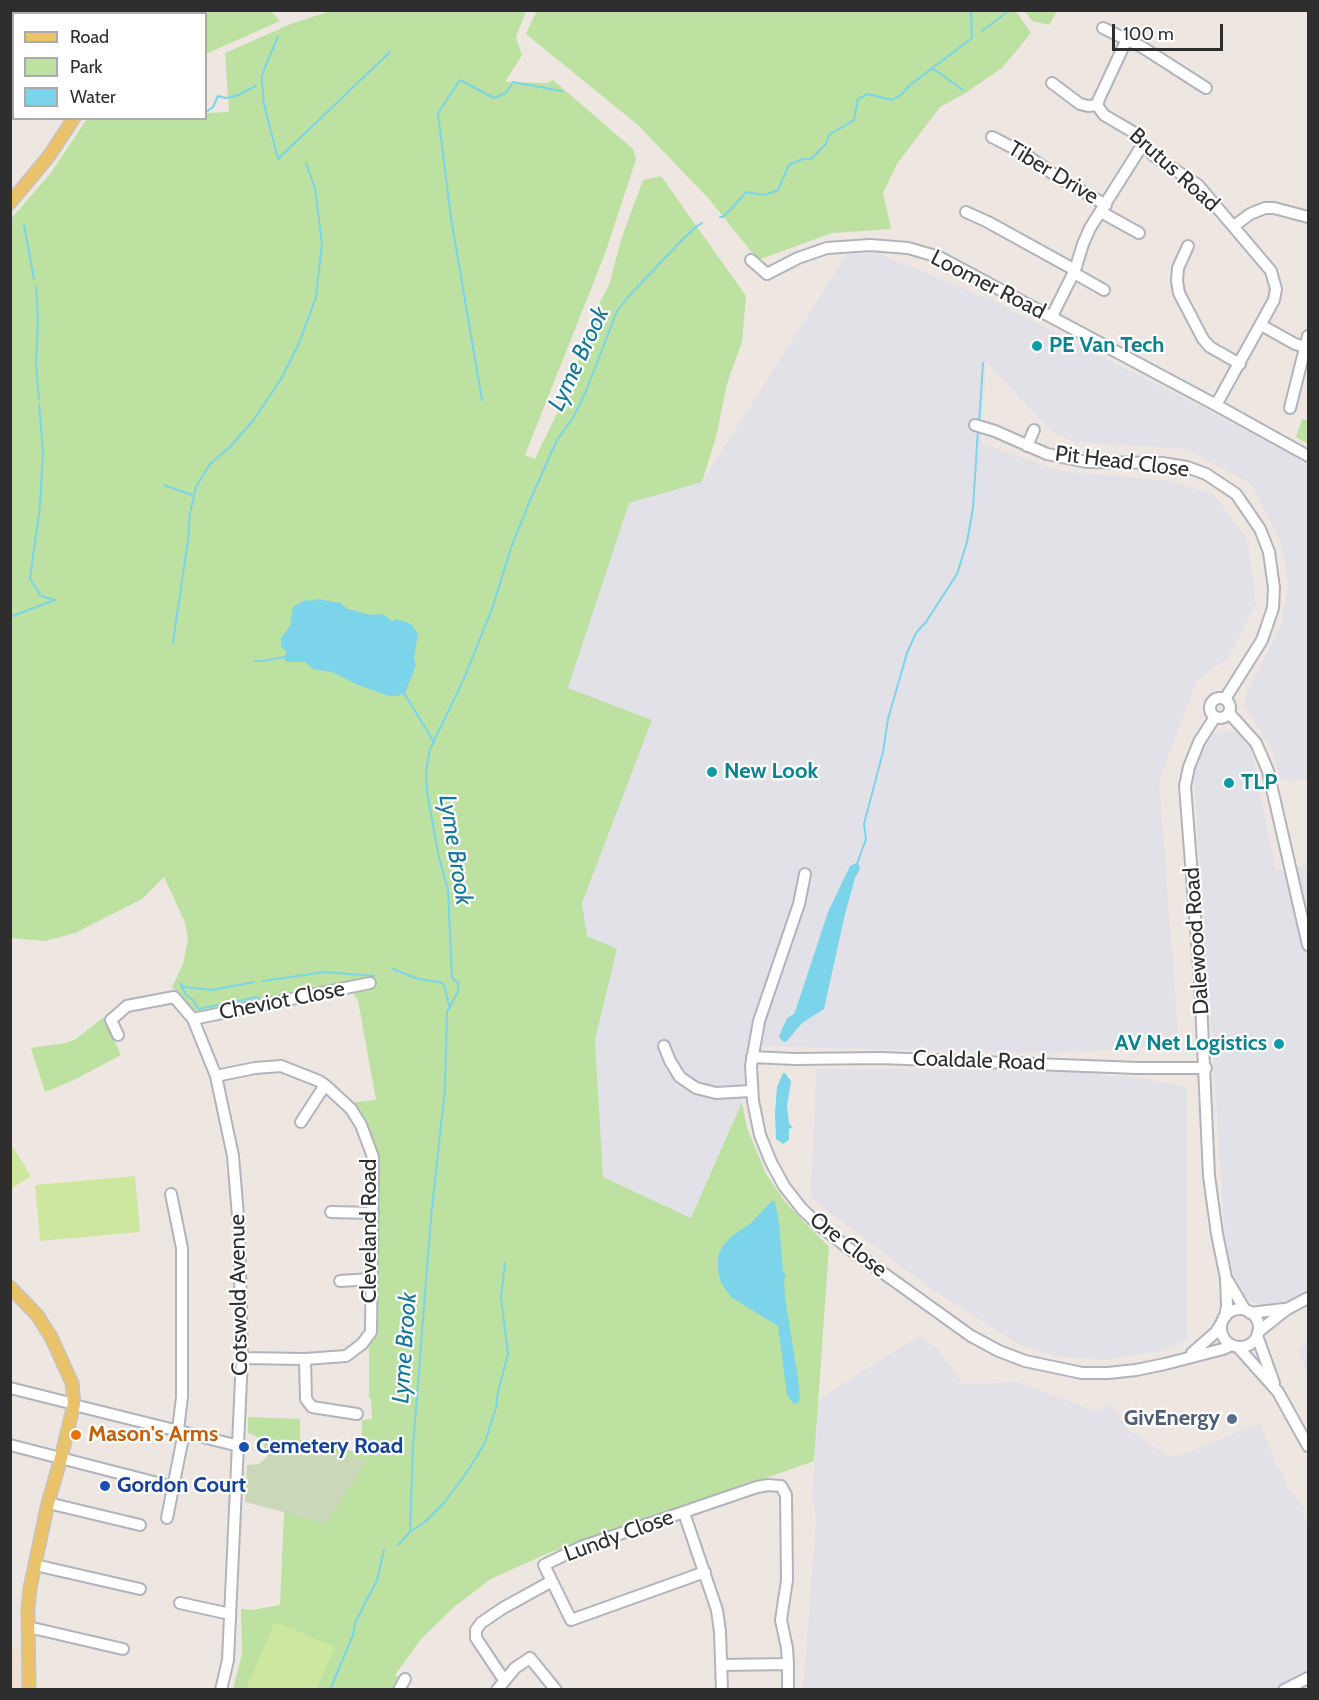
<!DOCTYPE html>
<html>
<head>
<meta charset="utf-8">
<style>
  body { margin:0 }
  #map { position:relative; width:1319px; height:1700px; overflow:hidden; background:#eee7e1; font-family:Cabin,sans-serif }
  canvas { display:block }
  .frame { position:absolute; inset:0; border:12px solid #2e2e2e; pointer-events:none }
  .legend { position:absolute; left:12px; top:12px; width:195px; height:108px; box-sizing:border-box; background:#fff; border:2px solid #ababab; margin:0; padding:8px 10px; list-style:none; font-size:18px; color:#2e2e2e }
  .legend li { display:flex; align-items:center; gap:12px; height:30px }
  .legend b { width:30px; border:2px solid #ababab }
  .scale { position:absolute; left:1112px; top:24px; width:111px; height:27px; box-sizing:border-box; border:3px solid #2e2e2e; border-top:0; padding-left:8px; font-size:18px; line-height:21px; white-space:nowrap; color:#2e2e2e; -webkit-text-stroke:4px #fff; paint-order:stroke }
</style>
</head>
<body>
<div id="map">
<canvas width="1319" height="1700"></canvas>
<div class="frame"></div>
<ul class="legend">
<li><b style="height:8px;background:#eac26a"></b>Road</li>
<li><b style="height:16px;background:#bce1a1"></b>Park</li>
<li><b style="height:16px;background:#7bd4e9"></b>Water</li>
</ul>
<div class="scale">100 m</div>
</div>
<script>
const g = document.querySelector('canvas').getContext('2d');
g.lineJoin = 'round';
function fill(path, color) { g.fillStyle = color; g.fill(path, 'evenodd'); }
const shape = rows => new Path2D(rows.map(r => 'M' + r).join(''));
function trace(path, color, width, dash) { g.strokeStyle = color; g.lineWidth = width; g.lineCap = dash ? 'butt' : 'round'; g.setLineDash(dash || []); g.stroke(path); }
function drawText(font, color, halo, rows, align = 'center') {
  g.font = font + ' Cabin,sans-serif'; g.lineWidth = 4.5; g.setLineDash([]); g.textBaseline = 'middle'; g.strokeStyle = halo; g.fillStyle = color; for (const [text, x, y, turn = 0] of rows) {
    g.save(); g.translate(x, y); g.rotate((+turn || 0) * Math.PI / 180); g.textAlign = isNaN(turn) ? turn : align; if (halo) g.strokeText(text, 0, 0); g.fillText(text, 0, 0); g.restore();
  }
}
const industrial = shape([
  [877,253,992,300,1265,440,1308,465,1308,779,1287,781,1280,778,1273,752,1244,705,1246,694,1282,624,1288,582,1281,542,1251,484,1186,449,1075,442,1053,433,986,362,981,443,1060,471,1171,481,1214,495,1247,539,1256,604,1228,658,1197,680,1159,781,1179,1044,1133,1049,1037,1053,746,1046,742,1102,691,1218,603,1177,595,1040,617,950,587,936,582,903,652,720,568,688,629,503,702,482,847,254],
  [1237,731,1250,745,1276,871,1308,864,1308,1293,1291,1300,1261,1305,1246,1299,1231,1268,1226,1248,1194,778,1199,757,1214,733],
  [816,1069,1040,1069,1141,1078,1187,1087,1187,1339,1161,1351,1105,1360,1061,1357,1020,1345,931,1289,811,1198],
  [919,1336,938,1349,963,1384,1018,1382,1098,1412,1110,1404,1130,1431,1169,1457,1187,1453,1260,1423,1277,1467,1279,1467,1289,1489,1304,1507,1303,1513,1308,1528,1308,1689,803,1690,816,1521,812,1497,819,1399],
  [1308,1342,1308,1377,1298,1350]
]);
const education = shape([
  [10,1647,19,1648,24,1664,23,1689,11,1689]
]);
const green = shape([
  [537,10,1015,10,1031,33,1002,68,964,94,940,107,897,164,883,193,891,229,832,233,758,260,709,199,638,125,526,34],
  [196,11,271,11,280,21,206,54,206,14,195,13],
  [331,11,526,11,516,37,522,55,505,82,548,83,553,80,633,149,636,159,606,251,525,455,535,459,559,409,574,374,591,320,609,285,622,237,643,180,661,176,746,296,742,341,727,384,716,437,702,482,629,503,568,688,652,720,582,903,587,936,617,949,595,1040,603,1177,691,1218,742,1102,747,1128,766,1174,786,1203,829,1247,814,1461,692,1504,660,1518,616,1529,546,1554,491,1579,454,1607,421,1639,395,1675,401,1679,395,1689,233,1689,242,1654,241,1609,252,1610,280,1605,284,1512,326,1523,366,1460,266,1438,262,1446,256,1436,248,1433,248,1417,300,1419,300,1440,361,1453,362,1420,372,1419,371,1399,369,1398,369,1347,366,1328,370,1163,348,1103,376,1100,358,1000,353,993,264,1010,261,1001,198,1014,191,1011,172,987,183,964,188,939,185,922,164,877,142,899,75,933,45,941,11,938,11,219,50,174,87,119,206,118,206,113,229,112,225,53,293,23],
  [1025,11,1057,11,1049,25,1032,21],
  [1302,419,1308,421,1308,444,1296,437],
  [104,1017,121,1055,76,1079,45,1092,31,1048,65,1043,76,1039]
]);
const cemetery = shape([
  [265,1438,367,1460,326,1523,245,1502,247,1465,259,1464,267,1457,267,1453,264,1447]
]);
const pitch = shape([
  [11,1144,31,1176,11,1189,10,1189],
  [135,1176,140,1232,40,1241,35,1185],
  [275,1622,335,1647,317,1689,246,1689]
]);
const water = shape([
  [317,599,340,603,348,609,371,615,383,614,392,621,397,619,411,624,418,634,414,659,416,665,405,693,397,696,389,696,356,684,332,672,313,669,305,662,286,662,284,657,287,652,281,647,281,638,290,626,293,607,306,600,313,601],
  [858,862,860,869,855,878,845,914,824,1009,802,1023,786,1042,782,1041,779,1036,787,1018,794,1014,796,1009,828,912,850,866],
  [783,1073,785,1073,791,1081,787,1106,789,1124,793,1127,789,1129,789,1140,783,1144,776,1139,775,1113,777,1087],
  [772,1201,775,1201,779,1223,783,1271,786,1275,784,1279,785,1298,798,1378,800,1399,798,1403,794,1404,787,1395,778,1326,731,1297,721,1283,718,1270,718,1257,722,1247,732,1236,751,1223]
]);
const stream = shape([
  [179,14,179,10],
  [982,31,1006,13],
  [10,35,14,36],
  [278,36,262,75,262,84,264,104,278,159,390,52],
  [932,68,963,90],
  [206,112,213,107,218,96,226,98,236,96,256,86],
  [720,217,723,217,735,205,746,192,765,195,778,190,789,165,803,159,811,159,826,144,829,135,854,120,858,99,868,94,892,100,901,95,910,85,972,38,971,10],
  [24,225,34,279],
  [36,286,38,318,36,363,39,400],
  [482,400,451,218,438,113,460,80,494,98,506,93,513,82,562,91],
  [979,423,983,363],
  [164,485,192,495],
  [10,617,55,600,41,596,30,579,40,506,43,451,39,404],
  [173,642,188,540,190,513,196,487,210,464,231,446,255,418,281,379,300,341,316,297,322,244,315,188,306,163],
  [255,661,263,661,284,657],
  [404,693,434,742],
  [857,864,866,839,864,824,883,752,888,719,907,653,916,633,926,622,957,574,967,542,973,508,978,429],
  [393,969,418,979,440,982,444,985,449,1005],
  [263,981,325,972,374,976],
  [180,983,186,995,193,1000,198,1009,258,997],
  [182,985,184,987,212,990,254,982],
  [410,1532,425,1522,444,1503,467,1472,485,1443,496,1407,498,1392,508,1354,501,1297,505,1263],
  [398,1545,410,1532,413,1447,431,1217,445,1089,447,1012,458,992,458,983,452,978,448,890,438,853,427,792,426,771,430,749,463,681,492,609,511,548,528,505,557,440,573,418,586,391,617,311,628,297,682,240,697,226,702,223],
  [330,1690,353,1635,355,1623,377,1580,384,1550]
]);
const minor = shape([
  [1103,28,1142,47,1206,88],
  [1052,83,1080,104,1088,106,1097,105,1104,115,1133,132,1154,156,1198,185,1271,271,1276,289,1274,300,1216,405],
  [1097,105,1099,99,1127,39],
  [992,137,1025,154,1056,176,1106,205],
  [966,212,988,222,1075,270],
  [1101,212,1139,233],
  [1234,226,1250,214,1265,208,1274,208,1308,217],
  [1188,246,1178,268,1177,281,1179,293,1203,339,1210,347,1240,364],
  [751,260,767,274,798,258,827,248,870,245,908,248,939,257,1216,405,1308,456],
  [1074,273,1104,290],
  [1052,316,1075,270,1083,244,1090,228,1143,144],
  [1261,325,1295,344,1306,347],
  [1290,408,1308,336],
  [975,425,995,431,1047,454,1087,462,1162,463,1187,467,1206,474,1236,494,1260,529,1269,552,1274,588,1273,608,1262,640,1225,699],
  [1027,446,1034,430],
  '1210 708a10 10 0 1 1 20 0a10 10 0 1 1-20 0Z',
  [1229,713,1256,743,1268,771,1308,945],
  [1215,717,1199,742,1189,767,1185,786,1200,980,1209,1176,1217,1234,1226,1278,1227,1306,1225,1317],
  [805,874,799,904,759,1021,751,1066,753,1101,760,1135,771,1162,784,1186,802,1209,820,1226,847,1247,971,1336,999,1351,1025,1361,1082,1373,1108,1373,1136,1370,1165,1364,1223,1349,1232,1345],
  [193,1019,370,983],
  [118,1035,111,1020,127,1006,174,997,193,1019,216,1076,233,1156,239,1228,242,1358,228,1660,221,1690],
  [664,1046,670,1061,680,1077,696,1088,716,1093,751,1091],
  [752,1057,795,1059,881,1058,1137,1068,1206,1068],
  [216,1076,255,1068,281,1066,319,1081,325,1085,351,1109,361,1125,373,1157,371,1332,362,1344,346,1356,305,1359,242,1358],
  [301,1122,325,1085],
  [171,1194,182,1248,182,1397,178,1430],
  [331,1212,373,1213],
  [340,1281,371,1279],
  [1228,1281,1245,1310],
  '1221 1328a19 19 0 1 1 38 0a19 19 0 1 1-38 0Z',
  [1250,1313,1284,1309],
  [1258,1332,1287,1309,1308,1298],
  [1257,1336,1274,1383],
  [1238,1347,1278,1392,1308,1446],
  [1192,1353,1216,1332,1221,1324],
  [305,1359,306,1399,312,1407,357,1414],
  [10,1388,74,1404],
  [74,1405,239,1446],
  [10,1445,173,1487],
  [48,1503,140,1525],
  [684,1513,717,1610,720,1632,722,1690],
  [167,1518,184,1432],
  [35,1565,140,1589],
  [705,1572,571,1620,544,1565,581,1547,757,1487,768,1485,781,1486,786,1495,787,1580,781,1620,787,1648,788,1664],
  [180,1603,230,1614],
  [28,1627,123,1649],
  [722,1665,788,1664,788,1690],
  [504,1680,476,1638,476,1630,481,1623,503,1608,552,1581],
  [399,1690,405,1679],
  [497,1690,515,1668,530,1658,556,1690],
  [1284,1690,1308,1678]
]);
const major = shape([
  [127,14,128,10],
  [10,203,49,156,74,118],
  [10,1287,37,1315,51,1337,72,1383,74,1404,61,1458,48,1503,30,1588,28,1609,29,1690]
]);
const markers = [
  [1037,346,6,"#0f9aa8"],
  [712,772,6,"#0f9aa8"],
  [1229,783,6,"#0f9aa8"],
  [1279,1044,6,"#0f9aa8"],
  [1232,1419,6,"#5c6f8a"],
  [76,1435,6,"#e8710a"],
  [244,1447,6,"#1a4fb4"],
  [105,1486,6,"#1a4fb4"]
];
const streetNames = [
  ["Brutus Road",1174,170,42],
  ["Tiber Drive",1053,173,31],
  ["Loomer Road",988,285,27],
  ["Pit Head Close",1122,462,7],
  ["Dalewood Road",1197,941,-94],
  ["Cheviot Close",282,1001,-11],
  ["Coaldale Road",979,1061,2],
  ["Cleveland Road",370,1231,-90],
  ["Ore Close",848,1245,38],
  ["Cotswold Avenue",239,1295,-91],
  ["Lundy Close",619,1536,-20]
];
const cultureNames = [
  ["PE Van Tech",1049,346],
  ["New Look",724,772],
  ["TLP",1241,783],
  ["AV Net Logistics",1267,1044,"right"]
];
const serviceNames = [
  ["GivEnergy",1220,1419]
];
const foodNames = [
  ["Mason's Arms",88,1435]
];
const transitNames = [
  ["Cemetery Road",256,1447],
  ["Gordon Court",117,1486]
];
const waterNames = [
  ["Lyme Brook",579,359,-65],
  ["Lyme Brook",455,850,81],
  ["Lyme Brook",405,1348,-86]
];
fill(industrial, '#e2e1e7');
fill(education, '#eee3d2');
fill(green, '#bce1a1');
fill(cemetery, '#cad7b9');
fill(pitch, '#cee79e');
fill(water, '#7bd4e9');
trace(stream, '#7bd4e9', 2);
trace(minor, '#b1b4bd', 14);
trace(major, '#c4c4c4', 15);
trace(minor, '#fff', 10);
trace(major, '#eac26a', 12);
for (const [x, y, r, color] of markers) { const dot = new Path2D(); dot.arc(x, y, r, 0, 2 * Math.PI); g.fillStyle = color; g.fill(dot); trace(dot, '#fff', 2); }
drawText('22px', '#2e2e2e', '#fff', streetNames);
drawText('bold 22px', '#0d838f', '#fff', cultureNames, 'left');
drawText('bold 22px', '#4e5e75', '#fff', serviceNames, 'right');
drawText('bold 22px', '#c56008', '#fff', foodNames, 'left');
drawText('bold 22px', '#164399', '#fff', transitNames, 'left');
drawText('italic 24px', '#15779a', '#fff', waterNames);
</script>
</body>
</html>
